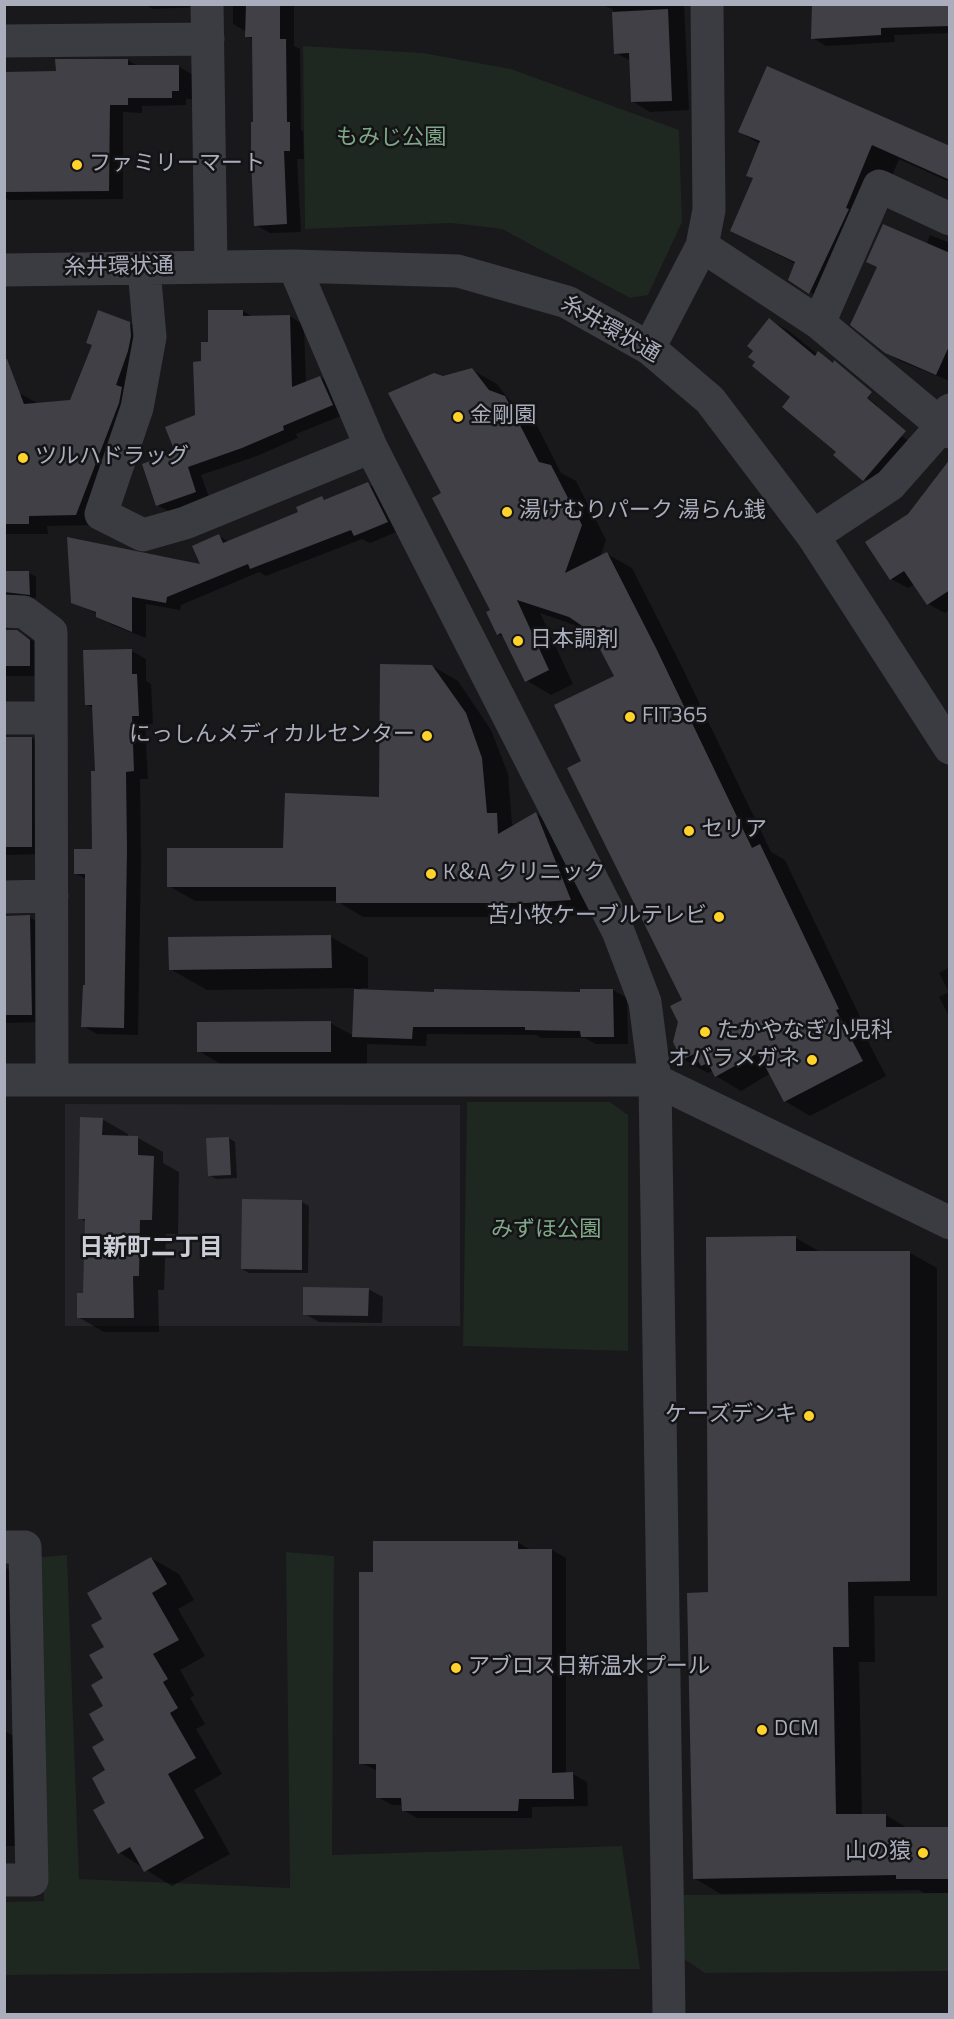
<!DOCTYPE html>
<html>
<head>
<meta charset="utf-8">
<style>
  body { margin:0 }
  #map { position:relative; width:954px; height:2019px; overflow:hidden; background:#19181b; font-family:"Titillium Web",sans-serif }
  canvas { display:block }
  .frame { position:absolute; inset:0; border:6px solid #a9adbc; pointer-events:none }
</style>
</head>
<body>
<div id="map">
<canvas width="954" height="2019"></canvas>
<div class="frame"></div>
</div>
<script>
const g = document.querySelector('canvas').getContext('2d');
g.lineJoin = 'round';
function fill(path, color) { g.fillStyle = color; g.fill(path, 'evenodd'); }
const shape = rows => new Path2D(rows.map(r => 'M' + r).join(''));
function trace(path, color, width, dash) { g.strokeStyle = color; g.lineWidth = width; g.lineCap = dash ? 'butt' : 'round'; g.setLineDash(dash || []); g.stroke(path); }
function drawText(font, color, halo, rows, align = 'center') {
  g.font = font + ' "Titillium Web","Noto Sans JP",sans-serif'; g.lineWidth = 5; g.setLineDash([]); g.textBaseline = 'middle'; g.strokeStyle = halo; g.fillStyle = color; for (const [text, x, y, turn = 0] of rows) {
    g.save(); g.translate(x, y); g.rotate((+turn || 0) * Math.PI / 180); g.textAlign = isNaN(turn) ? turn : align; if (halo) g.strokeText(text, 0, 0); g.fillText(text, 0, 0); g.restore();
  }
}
const built = shape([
  [65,1104,460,1105,460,1326,65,1326]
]);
const green = shape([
  [303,46,423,53,511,69,679,130,682,222,648,295,630,298,502,229,451,223,305,229],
  [467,1102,610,1102,628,1115,628,1351,463,1346],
  [286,1552,334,1556,332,1855,622,1846,640,1969,5,1975,4,1902,44,1901,32,1558,67,1555,79,1879,290,1888],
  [949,1893,949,1971,705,1973,684,1959,681,1895]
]);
const shadow = shape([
  [145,4,196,4,196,7,153,9],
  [233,4,294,4,294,46,300,49,301,130,303,131,304,159,297,159,301,232,270,233,256,225,253,39,247,36,247,32,233,24],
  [599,4,684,4,689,110,650,112,632,101,631,61,616,53,613,9],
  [950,4,950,33,894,35,895,42,826,46,813,38],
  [128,60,139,67,178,66,193,75,193,99,186,99,186,105,142,106,142,113,123,112,123,199,9,200,4,197,4,73,57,72],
  [740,132,950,148,950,182,899,159,836,308,789,279,796,264,732,231,755,179,760,144],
  [930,235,950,243,950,381,900,361,886,352],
  [243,311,253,317,290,316,304,325,306,383,320,377,334,385,346,414,296,434,298,438,257,456,201,475,210,500,172,513,157,505,177,453,196,416,203,363,210,343],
  [770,320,789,331,834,368,832,371,878,406,873,414,919,449,883,490,864,479,792,397],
  [129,323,149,334,95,525,47,526,48,534,4,534,4,393,19,393,39,404,71,401],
  [472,370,497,384,509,400,530,412,561,473,576,481,606,540,600,557,607,554,632,568,680,663,771,852,785,860,863,1023,859,1024,886,1076,810,1116,785,1101,771,1073,741,1091,716,1076,712,1071,708,1073,683,1059,684,1000,583,761,616,677,592,631,540,613,573,684,551,695,526,680,505,638,498,634,492,611,443,494,442,378],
  [950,474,950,610,945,613,928,604,915,584,908,588,891,579,909,516],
  [368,484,382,492,401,530,370,543,362,539,266,576,259,572,181,605,180,610,146,604,146,638,112,625,98,616,98,614,72,602,202,567,219,536,229,542,300,512,322,498,327,501],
  [4,573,29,573,36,577,36,598,9,596,4,593],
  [4,630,17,632,37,643,49,676,4,676],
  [132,651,146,659,146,681,151,684,153,724,145,724,148,779,140,779,141,859,138,1035,97,1034,83,1026,86,987,86,879,75,873,94,851,96,772,93,708,86,704,85,652],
  [432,666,458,681,491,730,508,774,512,824,516,826,536,814,562,828,596,914,552,917,363,917,337,901,195,901,169,886,285,850,381,799],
  [4,738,32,738,46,746,46,854,4,855],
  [4,917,29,917,44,925,46,1022,4,1023],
  [331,937,368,958,368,988,361,988,361,991,435,993,581,993,613,990,627,998,628,1044,596,1044,585,1038,541,1038,537,1035,427,1034,426,1046,367,1044,367,1072,236,1073,199,1051,330,1023,354,1036,355,988,207,990,170,969],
  [950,967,950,1018,939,997,949,992,939,973],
  [102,1119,128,1134,128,1137,138,1138,163,1152,163,1163,179,1172,178,1234,166,1234,164,1290,158,1290,159,1332,104,1332,78,1317,85,1294,87,1222,79,1218],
  [229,1138,235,1142,237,1178,216,1179,209,1175],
  [302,1202,309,1206,308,1273,249,1273,242,1269],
  [796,1238,822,1253,910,1253,937,1268,937,1596,874,1596,875,1662,859,1662,862,1815,886,1815,909,1829,950,1829,950,1893,924,1893,919,1890,721,1894,694,1878,710,1594],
  [368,1289,383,1297,382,1323,319,1322,305,1314],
  [517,1542,531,1550,552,1550,566,1558,566,1774,573,1774,587,1782,588,1806,532,1807,532,1818,417,1818,403,1810,403,1805,392,1805,378,1797,378,1771,361,1763,375,1573],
  [151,1558,179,1574,194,1600,178,1609,205,1656,180,1670,194,1695,190,1698,205,1724,196,1729,222,1774,194,1790,230,1854,172,1886,120,1853,107,1804,104,1620],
  [4,1567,20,1575,21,1680,4,1680],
  [4,1731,18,1738,26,1846,4,1846]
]);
const building = shape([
  [246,4,280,4,280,39,286,39,287,122,290,122,290,151,284,151,287,224,254,226,251,159,251,122,253,122,252,37,245,37],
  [812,4,950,4,950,26,881,28,881,35,811,39],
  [668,9,672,101,631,102,629,53,614,54,612,12],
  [55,59,128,59,128,65,179,65,179,91,172,91,172,98,128,98,128,105,110,105,109,191,4,192,4,72,56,71],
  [767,66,950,146,950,180,872,145,846,208,849,209,809,294,788,280,795,262,730,231,753,178,746,176,760,141,738,132],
  [883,224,950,253,950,344,936,375,885,353,850,325,877,267,866,262],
  [98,310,130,322,131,336,128,351,116,385,122,387,119,403,76,515,29,516,29,524,4,524,4,359,7,359,24,404,70,400,92,345,86,343],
  [208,310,243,310,243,316,290,315,292,387,320,376,333,405,283,426,284,430,242,448,188,467,196,492,156,506,142,464,175,452,165,427,195,415,193,362,201,361,201,342,208,342],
  [769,318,815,356,818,351,833,363,834,360,872,392,867,398,906,431,863,481,833,455,836,452,782,407,790,397,752,366,755,362,748,357,753,351,747,346],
  [472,368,489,390,505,396,539,462,551,465,582,525,565,573,607,552,656,648,752,848,760,844,839,1009,836,1010,863,1061,784,1102,758,1053,715,1077,708,1063,701,1066,694,1054,682,1060,673,1042,678,1022,670,1006,682,1000,567,768,581,761,554,705,614,676,591,632,569,617,517,600,549,670,525,682,501,633,497,635,486,612,490,610,432,498,441,493,388,393,434,373,443,376],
  [950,459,950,590,927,605,904,571,890,580,865,542,908,514],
  [368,482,388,522,354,536,351,530,250,569,248,564,167,597,166,603,132,597,132,632,96,617,96,612,71,603,67,537,200,564,192,546,219,534,223,543,298,512,296,507,322,496,324,500],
  [4,571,29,571,30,595,4,592],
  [4,630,17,630,30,640,30,666,4,666],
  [132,649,132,674,137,674,139,716,132,716,134,771,126,772,127,850,124,1028,81,1027,83,985,85,985,85,874,74,874,74,849,92,849,91,771,95,771,92,705,85,705,83,650],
  [380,664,432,665,466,713,482,758,487,813,497,813,498,834,536,812,571,900,525,903,336,903,336,887,167,887,167,848,283,848,285,793,379,797],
  [4,737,32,737,32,847,4,847],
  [30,915,32,1015,4,1015,4,916],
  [331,935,332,968,169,970,168,937],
  [354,989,434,992,434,989,580,992,580,989,613,989,614,1037,581,1037,580,1031,525,1030,525,1027,413,1027,412,1039,352,1037],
  [331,1021,331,1052,197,1052,197,1022],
  [80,1117,103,1118,102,1135,138,1136,138,1155,154,1156,152,1220,140,1220,139,1276,133,1276,134,1318,77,1318,77,1293,83,1293,85,1219,78,1219],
  [229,1137,231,1175,208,1176,206,1138],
  [242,1199,302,1200,302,1270,241,1269],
  [796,1236,796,1251,910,1251,910,1581,848,1582,849,1647,833,1647,836,1814,886,1814,886,1827,950,1827,950,1879,896,1879,896,1875,693,1879,687,1593,708,1592,706,1237],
  [303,1287,369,1288,368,1316,303,1315],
  [373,1541,518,1541,518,1549,552,1549,552,1773,573,1772,574,1799,519,1799,518,1811,402,1811,401,1798,376,1798,376,1764,359,1764,359,1572,373,1572],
  [151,1557,167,1584,152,1593,179,1640,153,1654,168,1679,163,1682,178,1708,170,1713,196,1758,168,1774,204,1838,144,1872,130,1847,118,1854,93,1810,105,1803,92,1778,105,1770,92,1747,104,1740,89,1714,103,1706,91,1685,103,1678,89,1655,104,1647,91,1625,102,1619,87,1593]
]);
const minor = shape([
  [207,4,211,267],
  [4,41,208,39],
  [702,246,819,323,950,432],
  [294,266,371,447,618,931,645,1002,655,1080,669,2014],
  [144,269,150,337,137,408,101,514,143,535,185,523,371,447],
  [4,270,294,266,458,271,567,302,649,348,710,400,813,536,950,748],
  [819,323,879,186,950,219],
  [649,348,702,246,709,210,707,4],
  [813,536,890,485,943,425,950,410],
  [4,611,24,612,51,632,52,1080],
  [4,718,51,718],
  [4,897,52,896],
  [4,1080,655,1080,950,1223],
  [4,1547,25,1547,32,1880,4,1880]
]);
const markers = [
  [77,165,6,"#ffd22c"],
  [458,417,6,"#ffd22c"],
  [23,458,6,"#ffd22c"],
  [507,512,6,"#ffd22c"],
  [518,641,6,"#ffd22c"],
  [630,717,6,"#ffd22c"],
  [427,736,6,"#ffd22c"],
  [689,831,6,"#ffd22c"],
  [431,874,6,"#ffd22c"],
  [719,917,6,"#ffd22c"],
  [705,1032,6,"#ffd22c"],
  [812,1060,6,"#ffd22c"],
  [809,1416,6,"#ffd22c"],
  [456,1668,6,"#ffd22c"],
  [762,1730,6,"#ffd22c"],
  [923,1853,6,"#ffd22c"]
];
const parkNames = [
  ["もみじ公園",391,139],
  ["みずほ公園",546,1231]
];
const poiNames = [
  ["ファミリーマート",89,165],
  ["金剛園",470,417],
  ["ツルハドラッグ",35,458],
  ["湯けむりパーク 湯らん銭",519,512],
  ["日本調剤",530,641],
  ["FIT365",642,717],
  ["にっしんメディカルセンター",415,736,"right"],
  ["セリア",701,831],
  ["K＆A クリニック",443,874],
  ["苫小牧ケーブルテレビ",707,917,"right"],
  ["たかやなぎ小児科",717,1032],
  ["オバラメガネ",800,1060,"right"],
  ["ケーズデンキ",797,1416,"right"],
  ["アブロス日新温水プール",468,1668],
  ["DCM",774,1730],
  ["山の猿",911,1853,"right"]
];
const streetNames = [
  ["糸井環状通",119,268,-1],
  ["糸井環状通",610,330,30]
];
const neighbourhoodNames = [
  ["日新町二丁目",151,1249]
];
fill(built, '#252428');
fill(green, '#1e2720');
fill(shadow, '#0007');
fill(building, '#404046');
trace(minor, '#3b3b42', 33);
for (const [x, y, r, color] of markers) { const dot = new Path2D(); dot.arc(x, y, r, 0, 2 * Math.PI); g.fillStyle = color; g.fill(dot); trace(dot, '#141316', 2); }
drawText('22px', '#7fa886', '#141316', parkNames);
drawText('22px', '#a9adbc', '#141316', poiNames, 'left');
drawText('22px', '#a9adbc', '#141316', streetNames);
drawText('bold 24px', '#cbcdd7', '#141316', neighbourhoodNames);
</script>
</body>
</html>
